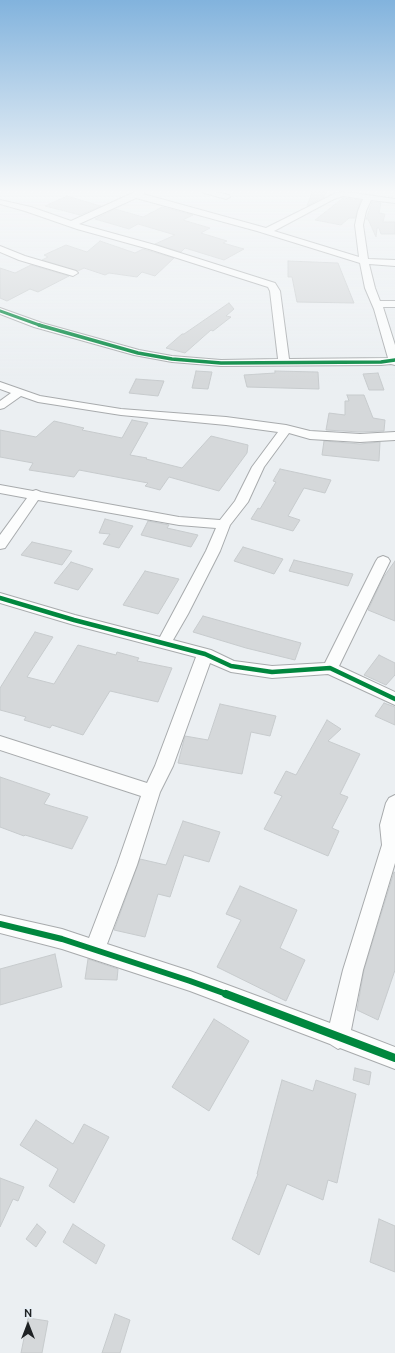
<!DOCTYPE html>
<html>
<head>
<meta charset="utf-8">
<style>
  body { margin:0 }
  #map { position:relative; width:395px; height:1353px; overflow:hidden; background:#ebeff2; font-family:Ubuntu,sans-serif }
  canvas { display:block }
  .north { position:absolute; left:8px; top:1305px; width:40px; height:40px; -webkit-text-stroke:3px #e8eff5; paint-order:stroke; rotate:0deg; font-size:11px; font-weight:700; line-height:16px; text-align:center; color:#1f2224 }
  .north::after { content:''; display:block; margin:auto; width:14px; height:18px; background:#1f2224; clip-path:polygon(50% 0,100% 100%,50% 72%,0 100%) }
</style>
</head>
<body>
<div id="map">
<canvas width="395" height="1353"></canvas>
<div class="north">N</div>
</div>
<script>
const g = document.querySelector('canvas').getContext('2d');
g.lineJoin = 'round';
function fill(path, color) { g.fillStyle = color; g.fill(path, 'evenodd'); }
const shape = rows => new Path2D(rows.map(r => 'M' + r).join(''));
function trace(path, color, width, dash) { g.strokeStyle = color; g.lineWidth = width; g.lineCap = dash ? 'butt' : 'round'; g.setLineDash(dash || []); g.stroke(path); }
const building = shape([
  [312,192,326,192,324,197,307,206,312,192],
  [67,196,97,205,101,206,80,215,45,206,67,196],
  [343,198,361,200,355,218,349,218,341,225,315,220,343,198],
  [372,202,381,203,379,213,385,214,383,222,395,222,395,234,381,234,379,228,377,228,376,237,368,219,366,219,372,202],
  [162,207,193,215,183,220,210,228,201,233,227,241,223,243,244,249,224,260,185,248,181,252,155,244,175,235,138,224,129,229,95,219,115,209,143,217,162,207],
  [100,241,135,253,143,249,174,258,155,276,142,272,137,277,109,273,105,275,84,268,78,271,42,260,48,257,44,255,66,245,87,252,100,241],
  [288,261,338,263,354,303,297,302,292,277,288,277,288,261],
  [31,265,69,276,38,292,30,289,7,301,0,298,0,268,15,273,31,265],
  [229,303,234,309,226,316,231,317,213,331,211,330,185,353,166,348,182,334,184,334,229,303],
  [196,371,212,372,208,389,192,388,196,371],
  [275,371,318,372,319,389,247,387,244,375,275,373,275,371],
  [378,373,384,390,369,390,363,374,378,373],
  [136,379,164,381,158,396,129,393,136,379],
  [347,395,364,395,373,418,385,420,384,431,360,432,326,430,329,413,345,415,345,401,349,401,347,395],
  [132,420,148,423,130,455,147,458,146,459,182,468,211,436,248,445,247,453,219,491,169,477,160,490,145,486,148,483,79,470,74,477,29,470,33,463,0,457,0,430,36,437,54,421,84,428,82,430,122,438,132,420],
  [324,441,360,444,380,442,379,461,322,455,324,441],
  [280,469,331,480,325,493,304,488,288,516,300,520,293,531,251,519,258,508,260,509,276,482,273,481,280,469],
  [105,519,133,526,119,548,103,544,110,534,99,533,105,519],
  [148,521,169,525,167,528,198,535,191,547,141,535,148,521],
  [32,542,72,551,62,565,21,555,32,542],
  [243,547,283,559,274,574,234,561,243,547],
  [294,560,353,574,348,586,289,571,294,560],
  [395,561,395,621,368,610,383,578,395,561],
  [71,562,93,569,78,590,54,583,71,562],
  [145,571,179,579,158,614,123,605,145,571],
  [203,616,264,633,301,643,295,660,246,648,193,632,203,616],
  [35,632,53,637,27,677,54,684,78,645,116,655,117,652,139,658,137,661,172,668,158,702,110,691,83,735,52,725,50,728,24,720,26,717,0,710,0,688,35,632],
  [379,655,395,663,395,675,386,685,364,675,379,655],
  [384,703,395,707,395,725,375,716,384,703],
  [220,704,276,716,270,736,251,732,242,774,178,763,185,736,208,740,220,704],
  [327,720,341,729,328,741,360,754,340,794,348,797,332,828,339,831,328,856,264,829,282,796,274,793,286,771,296,775,327,720],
  [0,777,50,794,44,804,88,817,72,849,25,835,24,836,0,827,0,777],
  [183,821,220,832,209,862,184,855,170,897,158,894,145,937,114,930,140,859,166,865,183,821],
  [394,872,395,873,395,970,378,1020,357,1010,364,970,394,872],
  [240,886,297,910,280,948,305,960,286,1001,217,967,241,920,226,914,240,886],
  [55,954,62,987,0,1005,0,969,55,954],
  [88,959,118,969,117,980,85,979,88,959],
  [214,1019,249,1041,209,1111,172,1087,214,1019],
  [355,1068,371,1072,369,1085,353,1080,355,1068],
  [282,1080,313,1091,316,1080,356,1094,337,1183,328,1180,323,1200,287,1184,259,1255,232,1239,258,1174,257,1174,282,1080],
  [36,1120,73,1144,84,1124,109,1137,74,1203,49,1186,58,1169,20,1145,36,1120],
  [0,1178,24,1187,18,1201,13,1199,0,1227,0,1178],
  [379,1219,395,1226,395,1272,370,1262,379,1219],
  [37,1224,46,1232,36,1247,26,1239,37,1224],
  [73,1224,105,1245,96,1264,63,1242,73,1224],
  [115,1314,130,1320,120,1353,102,1353,115,1314],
  [28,1318,48,1321,42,1353,21,1353,28,1318]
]);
const street = shape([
  [135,192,146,192,143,194,266,228,336,193,347,192,395,199,395,203,371,200,366,211,363,225,368,259,395,260,395,266,369,264,375,288,380,301,395,301,395,307,383,307,395,345,395,365,391,364,381,365,221,366,172,362,134,355,34,327,0,314,0,308,42,323,139,350,172,356,221,360,278,359,270,291,268,287,149,249,77,229,25,211,0,204,0,200,31,207,71,221,135,192],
  [343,196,363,199,358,211,355,225,359,257,274,231,334,199,343,196],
  [136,198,257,231,360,263,365,288,374,309,388,358,289,359,280,291,275,283,155,245,79,224,136,198],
  [201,192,216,192,229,195,230,197,226,199,201,192],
  [0,246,25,256,76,271,78,273,73,276,19,260,0,252,0,246],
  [0,382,40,396,121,409,226,417,286,425,310,431,360,434,395,432,395,440,360,442,310,439,289,433,264,467,248,502,230,525,220,551,188,614,173,640,211,650,234,661,272,666,325,663,376,561,378,558,383,556,388,558,390,561,339,666,395,692,395,705,328,674,272,678,231,672,210,663,173,766,160,792,137,865,107,944,190,971,330,1023,343,970,382,845,380,825,386,803,389,798,395,795,395,863,363,970,351,1030,395,1047,395,1069,340,1048,338,1049,330,1044,190,991,62,949,0,933,0,915,62,929,89,938,117,865,141,796,0,750,0,736,147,783,155,766,196,657,74,625,0,603,0,593,75,615,160,637,206,551,216,528,179,525,38,500,5,548,0,549,0,535,27,498,0,493,0,485,33,491,36,490,41,492,179,517,220,520,235,501,252,467,278,432,226,425,121,415,38,402,21,396,4,408,0,409,0,401,11,393,0,389,0,382]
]);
const cyclewayFar4 = shape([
  [0,311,42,326]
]);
const cyclewayFar3 = shape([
  [39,325,138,353,172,359,221,363,381,362,395,360]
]);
const cyclewayFar2 = shape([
  [0,598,74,620,205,654,231,666,272,672,330,668,395,699]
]);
const cyclewayFar1 = shape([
  [0,924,62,939,190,981,229,995]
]);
const cycleway = shape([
  [226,994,395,1058]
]);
fill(building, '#d5d8da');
trace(building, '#c7cbcd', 1);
trace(street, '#a8abad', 2);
fill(street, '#fcfdfd');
trace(cyclewayFar4, '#00873e', 3);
trace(cyclewayFar3, '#00873e', 3.5);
trace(cyclewayFar2, '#00873e', 4.5);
trace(cyclewayFar1, '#00873e', 6);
trace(cycleway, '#00873e', 8);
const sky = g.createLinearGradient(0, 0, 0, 382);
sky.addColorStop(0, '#82b3dd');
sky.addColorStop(0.5, '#f6f8f9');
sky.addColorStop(1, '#f6f8f900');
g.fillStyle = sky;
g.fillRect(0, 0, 395, 382);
</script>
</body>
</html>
